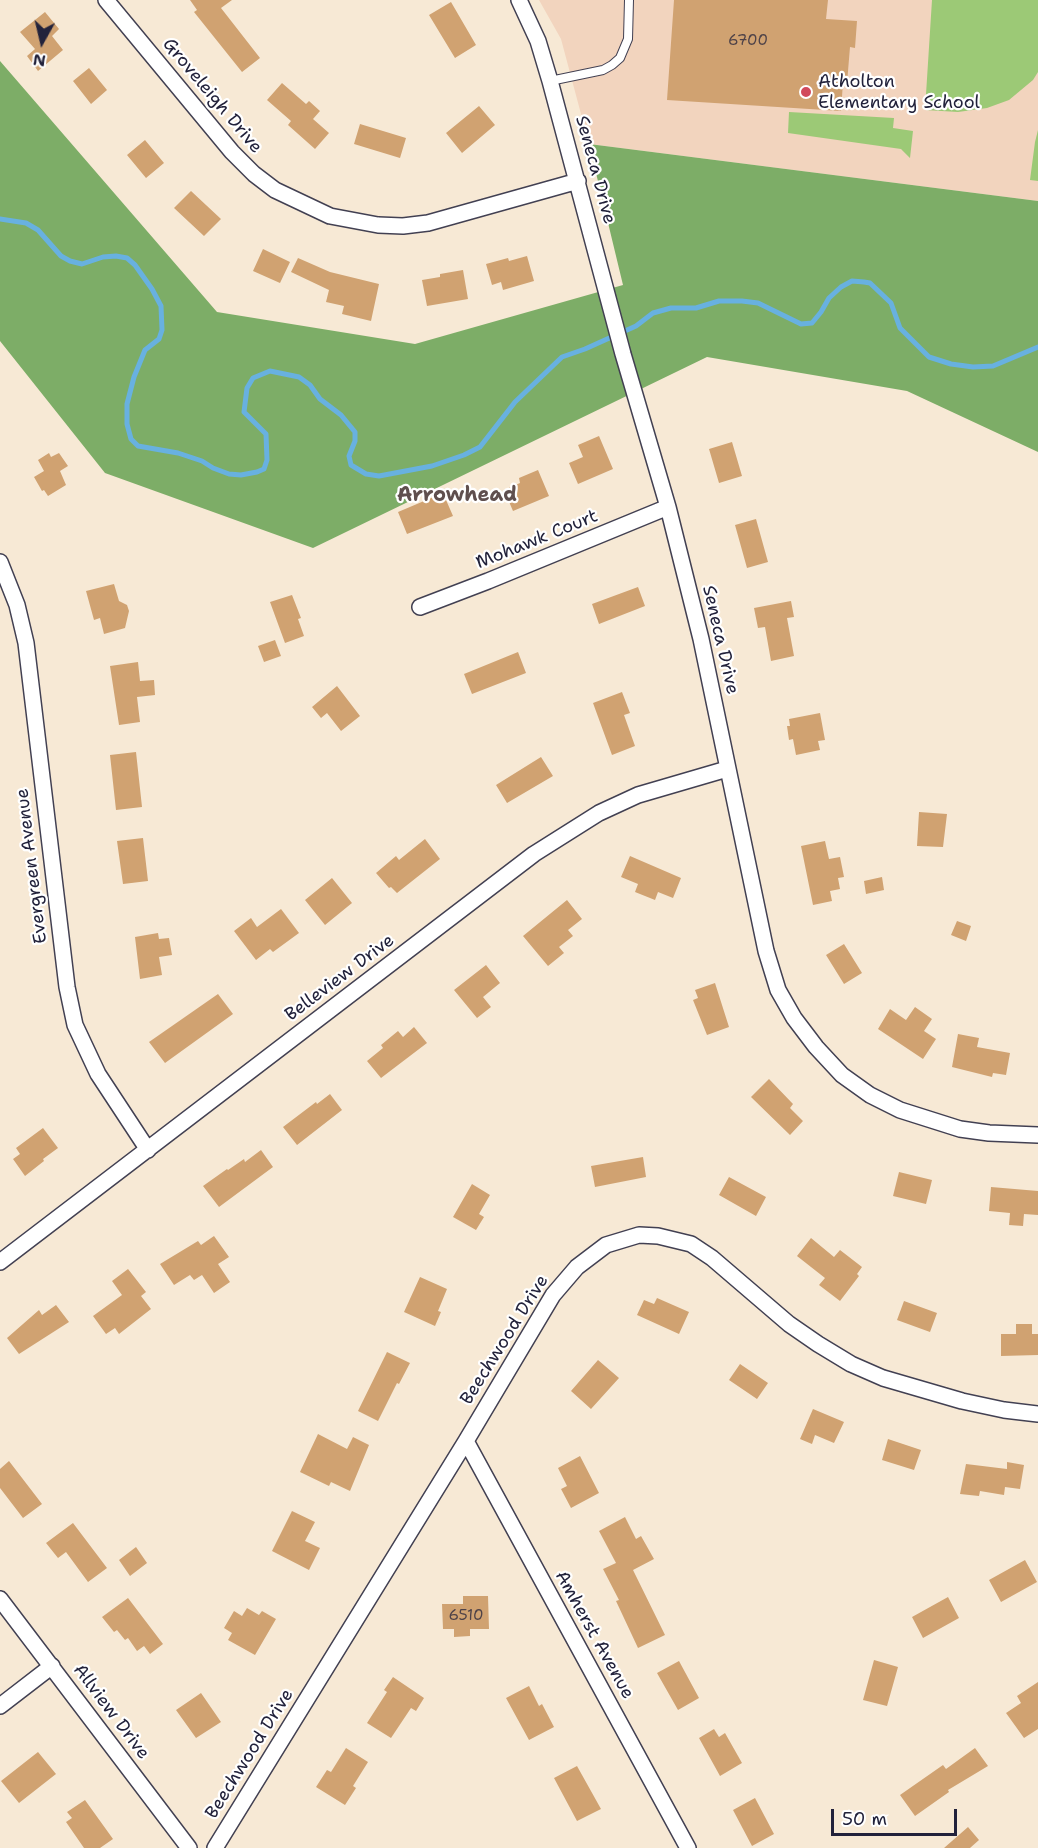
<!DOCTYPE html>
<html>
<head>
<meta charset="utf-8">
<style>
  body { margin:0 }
  #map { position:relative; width:1038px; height:1848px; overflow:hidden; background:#f7e9d5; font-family:"Shantell Sans",sans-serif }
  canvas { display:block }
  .north { position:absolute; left:12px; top:12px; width:60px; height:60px; -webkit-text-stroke:4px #fff; paint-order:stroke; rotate:188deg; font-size:16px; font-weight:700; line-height:24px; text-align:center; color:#22223b }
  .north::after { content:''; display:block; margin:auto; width:21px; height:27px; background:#22223b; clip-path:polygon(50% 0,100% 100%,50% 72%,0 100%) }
  .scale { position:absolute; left:831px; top:1809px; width:126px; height:27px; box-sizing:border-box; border:3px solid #22223b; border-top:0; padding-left:8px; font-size:18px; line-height:21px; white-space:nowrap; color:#22223b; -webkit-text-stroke:4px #fff; paint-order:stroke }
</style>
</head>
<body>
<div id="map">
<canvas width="1038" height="1848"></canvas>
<div class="north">N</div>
<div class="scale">50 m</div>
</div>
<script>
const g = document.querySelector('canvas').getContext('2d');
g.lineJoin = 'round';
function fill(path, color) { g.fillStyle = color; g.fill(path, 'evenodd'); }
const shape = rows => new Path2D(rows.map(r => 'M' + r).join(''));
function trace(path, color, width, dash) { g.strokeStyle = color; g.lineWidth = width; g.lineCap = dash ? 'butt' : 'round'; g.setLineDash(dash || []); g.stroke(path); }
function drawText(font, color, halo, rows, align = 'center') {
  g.font = font + ' "Shantell Sans",sans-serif'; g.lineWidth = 4.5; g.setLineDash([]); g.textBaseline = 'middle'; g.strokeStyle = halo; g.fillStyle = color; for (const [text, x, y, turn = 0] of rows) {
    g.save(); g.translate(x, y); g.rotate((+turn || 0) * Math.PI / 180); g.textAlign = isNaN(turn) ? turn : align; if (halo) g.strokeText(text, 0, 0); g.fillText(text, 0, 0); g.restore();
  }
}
const built = shape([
  [539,0,1038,0,1038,201,589,144,561,39]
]);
const green = shape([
  [932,0,1038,0,1038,72,1033,80,1009,100,987,108,958,112,925,110],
  [789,112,894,118,893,128,913,131,910,158,901,149,788,133],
  [1038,130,1038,181,1030,180,1035,142]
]);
const forest = shape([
  [0,61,217,312,415,344,623,285,589,144,1038,201,1038,452,907,391,707,357,313,548,105,473,0,341]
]);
const stream = shape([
  [0,219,26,223,38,230,61,256,70,261,82,264,103,257,116,256,127,258,135,265,152,289,161,306,162,330,159,339,145,350,134,377,127,404,127,424,131,439,138,446,178,453,202,461,213,468,229,474,241,475,257,472,264,469,267,460,266,434,244,412,247,388,253,378,270,371,299,377,310,385,320,399,341,415,355,432,355,441,349,456,351,465,366,474,379,476,432,466,464,455,480,447,515,402,562,357,585,349,636,326,653,313,671,308,696,308,719,301,742,301,758,303,801,324,812,323,821,312,829,298,841,287,852,281,864,282,870,283,891,303,900,328,929,357,951,364,973,367,993,366,1038,347]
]);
const building = shape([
  [190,0,232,0,221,8,260,58,242,72,194,12,197,10],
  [674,0,828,0,826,19,857,21,855,48,850,47,847,83,843,82,841,111,667,100],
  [451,2,476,45,455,58,429,15],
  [45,12,59,29,52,36,63,50,38,71,27,56,35,49,20,32],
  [89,68,107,90,91,104,73,81],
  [282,83,306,104,309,101,320,111,313,119,329,133,315,149,288,125,291,121,267,100],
  [479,106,495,125,462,153,446,133],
  [360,124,406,138,400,158,354,144],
  [145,140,164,163,146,178,127,155],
  [191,191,221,219,204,236,174,208],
  [263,249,290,262,280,283,253,271],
  [527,256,534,281,503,290,501,282,492,285,486,264,508,258,509,261],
  [298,258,330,272,379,284,371,321,342,314,344,306,326,302,329,290,291,272],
  [463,270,468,299,427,306,422,280,440,277,440,274],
  [599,436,613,469,578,484,569,463,583,457,578,445],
  [732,442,742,476,719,483,709,449],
  [49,453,51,457,59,453,68,466,60,471,66,485,48,496,44,490,42,491,34,477,44,471,38,460],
  [538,470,549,496,513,511,504,490,520,483,519,478],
  [443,493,453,516,407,534,398,512],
  [756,519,768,562,747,568,735,525],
  [114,584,119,601,127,605,129,611,125,628,104,634,100,618,94,620,86,591],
  [638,587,645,606,599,624,592,604],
  [292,595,301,618,298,619,304,636,285,643,270,602],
  [791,601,794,617,787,618,794,656,771,661,765,627,758,628,754,608],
  [275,640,281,656,264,662,258,646],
  [518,652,526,673,472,694,464,674],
  [138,662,140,681,154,680,155,695,137,697,140,722,119,725,110,666],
  [337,686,360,716,341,731,327,713,321,718,312,707],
  [622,692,630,713,624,715,635,746,612,755,593,703],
  [820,713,825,740,818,741,820,750,796,755,793,739,789,740,787,726,790,726,789,719],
  [136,752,142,807,116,810,110,755],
  [541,757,553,776,507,803,496,785],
  [919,812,947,814,943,847,917,846],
  [143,838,148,881,123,884,117,841],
  [425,839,440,859,397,893,391,887,389,888,376,873,396,856,399,860],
  [825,841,829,859,840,857,844,877,838,878,840,889,830,891,832,901,813,905,801,846],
  [630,856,681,878,673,898,658,892,655,900,635,892,638,884,621,877],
  [882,877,884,890,866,894,864,881],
  [332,878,352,903,325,925,305,900],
  [567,900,582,919,568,930,573,936,559,947,564,953,548,966,523,936],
  [281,909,299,933,273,952,270,949,256,960,234,931,251,918,257,927],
  [957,921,971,926,966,941,951,935],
  [158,933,159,939,169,938,172,955,159,957,162,975,140,979,135,937],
  [844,944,862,973,844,984,826,955],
  [486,965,500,983,483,997,491,1007,477,1018,454,990],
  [715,983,729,1027,707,1035,693,1000,698,998,695,990],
  [218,994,233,1014,165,1063,149,1042],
  [915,1007,932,1019,924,1031,936,1039,923,1059,878,1029,890,1009,906,1020],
  [414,1027,427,1043,381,1078,367,1061,383,1048,381,1045,398,1031,403,1037],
  [958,1034,979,1038,977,1047,1010,1053,1006,1075,993,1073,992,1077,952,1067],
  [769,1079,793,1104,790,1108,803,1121,790,1135,751,1097],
  [330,1094,342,1110,297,1145,283,1127,316,1102,317,1104],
  [43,1128,58,1148,43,1159,44,1161,25,1176,13,1159,20,1154,16,1148],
  [261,1150,273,1167,219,1207,203,1186,227,1169,228,1170,244,1159,245,1162],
  [643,1157,646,1177,595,1187,591,1166],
  [899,1172,932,1180,926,1204,893,1196],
  [729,1177,766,1197,756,1216,719,1195],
  [472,1184,490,1195,479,1214,484,1217,476,1230,453,1217],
  [991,1187,1038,1191,1038,1215,1024,1214,1023,1226,1009,1225,1010,1213,989,1211],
  [214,1236,229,1257,218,1264,230,1282,214,1293,202,1275,194,1280,190,1275,174,1285,160,1264,198,1241,201,1245],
  [811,1238,834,1257,840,1250,862,1267,857,1274,859,1276,840,1301,819,1285,825,1278,797,1256],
  [128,1269,146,1292,141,1296,151,1309,119,1334,115,1328,106,1334,93,1316,122,1295,112,1281],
  [420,1277,447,1289,438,1311,441,1312,435,1326,404,1312],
  [657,1298,689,1312,679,1334,637,1315,644,1300,654,1304],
  [904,1301,937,1313,930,1332,897,1320],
  [56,1305,69,1322,19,1354,7,1338,39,1310,42,1315],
  [1016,1324,1032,1324,1032,1334,1038,1334,1038,1355,1001,1356,1001,1334,1016,1334],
  [387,1352,410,1363,399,1384,397,1383,378,1421,358,1411],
  [598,1360,619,1378,591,1409,571,1391],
  [740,1364,768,1383,757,1399,729,1380],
  [813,1409,844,1422,834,1443,815,1435,812,1444,800,1439],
  [318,1434,347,1449,353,1437,369,1445,350,1491,331,1482,329,1486,300,1472],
  [888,1439,921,1450,914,1470,882,1460],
  [580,1456,599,1493,571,1508,561,1489,567,1486,558,1468],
  [9,1461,42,1504,23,1518,0,1488,0,1469],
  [1007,1462,1024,1465,1020,1489,1005,1487,1004,1495,980,1491,979,1496,960,1494,966,1464,1007,1469],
  [292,1511,315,1522,305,1541,320,1548,309,1570,272,1551],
  [625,1517,636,1539,641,1536,654,1559,633,1570,665,1635,638,1648,616,1601,619,1600,603,1569,616,1563,599,1531],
  [73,1523,107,1568,88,1582,66,1552,58,1558,46,1543],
  [136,1547,147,1563,130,1576,119,1560],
  [1025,1560,1037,1582,1001,1602,989,1580],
  [463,1596,488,1596,489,1629,470,1629,470,1636,454,1637,454,1629,443,1629,442,1604,463,1604],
  [948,1597,959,1618,923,1638,912,1617],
  [128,1598,163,1644,150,1654,144,1646,137,1651,128,1638,125,1640,117,1630,114,1632,102,1617],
  [247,1608,259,1615,262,1611,276,1619,255,1655,228,1640,232,1633,224,1628,234,1611,242,1616],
  [874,1660,898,1667,887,1706,863,1700],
  [679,1661,699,1698,678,1710,657,1673],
  [393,1677,424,1698,416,1711,411,1708,391,1738,367,1723,387,1692,384,1690],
  [1038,1682,1038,1729,1024,1738,1006,1713,1021,1703,1017,1696],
  [529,1686,539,1706,542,1704,554,1727,529,1740,506,1698],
  [201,1693,221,1722,196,1738,176,1710],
  [714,1729,719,1737,725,1733,742,1763,720,1776,699,1738],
  [346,1748,368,1762,353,1786,356,1788,345,1805,316,1787,327,1770,331,1772],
  [975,1748,988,1766,948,1790,949,1792,915,1816,900,1795,943,1765,946,1769],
  [38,1752,56,1774,19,1803,1,1781],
  [577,1766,601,1809,577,1821,554,1778],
  [755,1798,774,1834,752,1846,733,1810],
  [85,1800,113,1839,100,1848,84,1848,66,1822,72,1818,67,1812],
  [968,1827,979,1840,970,1848,944,1848]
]);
const service = shape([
  [550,81,603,70,612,65,620,58,628,39,629,0]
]);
const minor = shape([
  [106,0,232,152,254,174,275,190,330,216,378,225,403,226,428,223,578,181],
  [519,0,538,41,550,81,623,354,668,507,701,639,766,951,778,990,794,1018,816,1047,842,1075,870,1095,900,1110,960,1129,989,1133,1038,1135],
  [0,562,17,605,26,643,67,987,75,1025,98,1074,148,1150],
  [420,607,488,581,668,507],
  [0,1262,534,854,599,813,638,795,727,769],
  [466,1441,688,1848],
  [0,1599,189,1848],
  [0,1706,52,1666],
  [215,1848,466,1441,553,1295,577,1267,606,1245,639,1235,658,1236,691,1244,712,1258,789,1324,818,1344,851,1364,883,1378,962,1401,1004,1410,1038,1414]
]);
const markers = [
  [806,92,6,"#d1495b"]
];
const numberNames = [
  ["6700",748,41],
  ["6510",466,1616]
];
const poiNames = [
  ["Atholton",818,82],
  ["Elementary School",818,103]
];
const streetNames = [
  ["Groveleigh Drive",212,96,50],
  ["Seneca Drive",595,170,75],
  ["Mohawk Court",537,540,-22],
  ["Seneca Drive",720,640,77],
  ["Evergreen Avenue",32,866,-97],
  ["Belleview Drive",340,978,-37],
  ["Beechwood Drive",505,1340,-58],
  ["Amherst Avenue",594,1635,61],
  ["Allview Drive",111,1712,53],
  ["Beechwood Drive",250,1754,-58]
];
const neighbourhoodNames = [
  ["Arrowhead",457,496]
];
fill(built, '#f2d4be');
fill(green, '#9cc976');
fill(forest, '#7dad67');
trace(stream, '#68b1e0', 5);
fill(building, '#d0a271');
trace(service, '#424052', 10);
trace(minor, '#424052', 18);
trace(service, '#fff', 8);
trace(minor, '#fff', 15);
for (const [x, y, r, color] of markers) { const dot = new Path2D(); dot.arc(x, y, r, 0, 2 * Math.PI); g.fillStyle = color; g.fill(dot); trace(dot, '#fff', 2); }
drawText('15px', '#4e4248', null, numberNames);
drawText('18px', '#22223b', '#fff', poiNames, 'left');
drawText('18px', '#22223b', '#fff', streetNames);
drawText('bold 20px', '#5f4f4e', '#fff', neighbourhoodNames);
</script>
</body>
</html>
